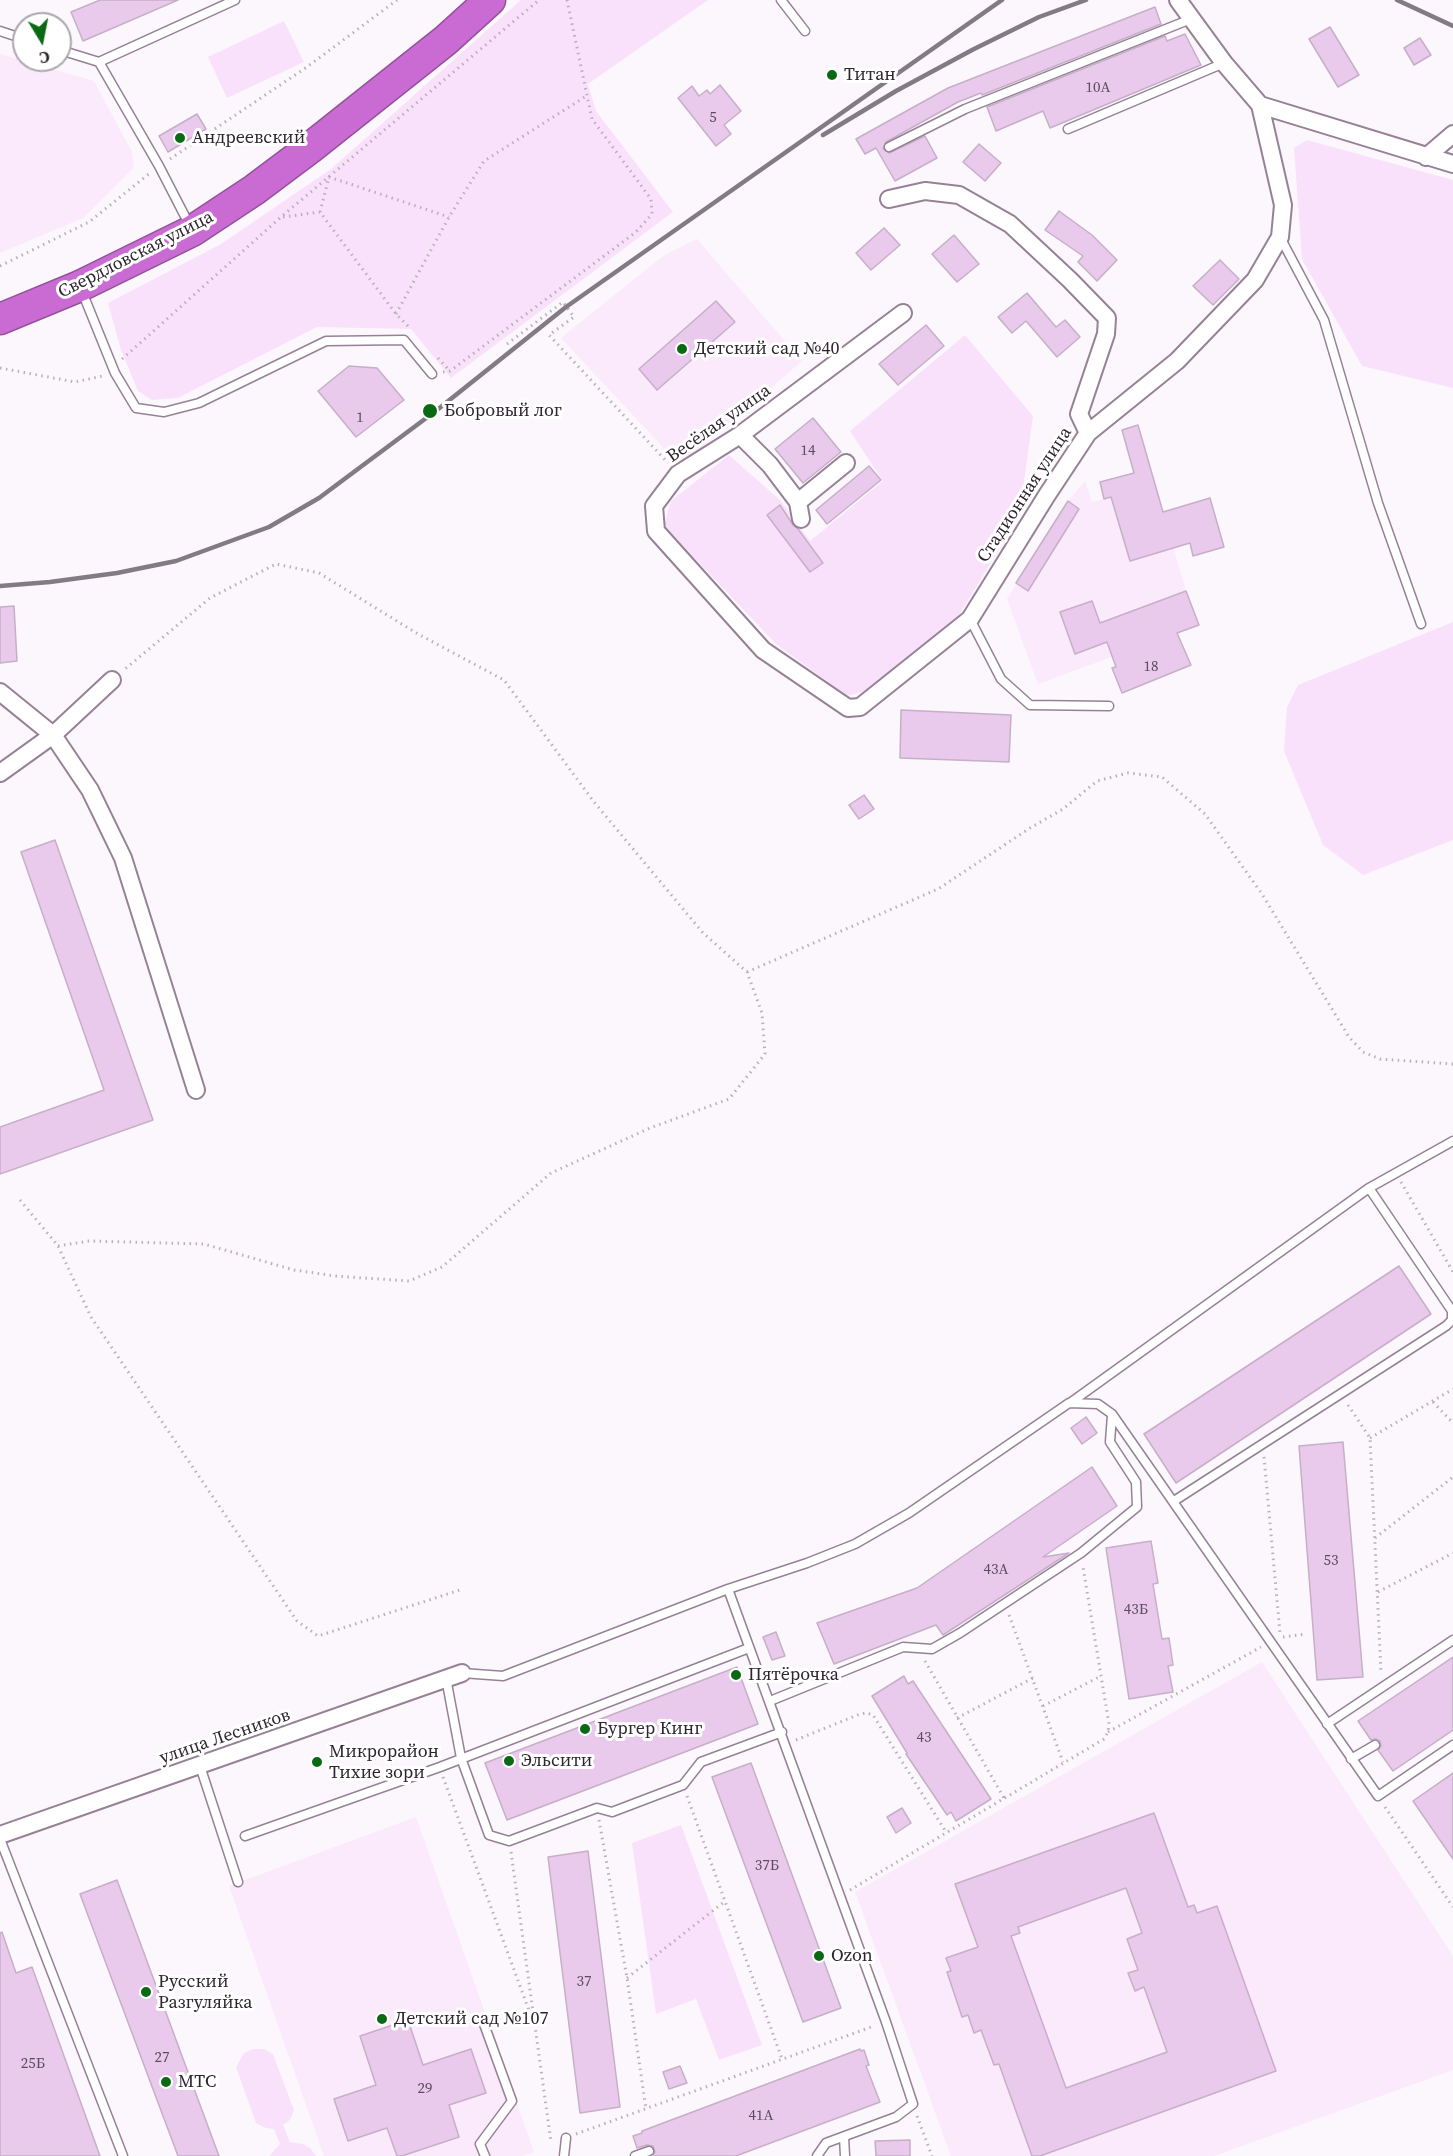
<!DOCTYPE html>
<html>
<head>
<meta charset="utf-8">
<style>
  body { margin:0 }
  #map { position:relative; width:1453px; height:2156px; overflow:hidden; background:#fcf7fc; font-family:"Source Serif 4",serif }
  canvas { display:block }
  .north { position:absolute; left:12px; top:12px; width:60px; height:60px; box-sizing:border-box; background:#fff; border:2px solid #aba7ab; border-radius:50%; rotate:170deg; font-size:16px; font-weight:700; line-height:24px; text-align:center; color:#2d242e }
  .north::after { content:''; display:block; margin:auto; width:21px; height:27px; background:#0a6a14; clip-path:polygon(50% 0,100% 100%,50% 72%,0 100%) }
</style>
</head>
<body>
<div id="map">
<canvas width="1453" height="2156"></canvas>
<div class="north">С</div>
</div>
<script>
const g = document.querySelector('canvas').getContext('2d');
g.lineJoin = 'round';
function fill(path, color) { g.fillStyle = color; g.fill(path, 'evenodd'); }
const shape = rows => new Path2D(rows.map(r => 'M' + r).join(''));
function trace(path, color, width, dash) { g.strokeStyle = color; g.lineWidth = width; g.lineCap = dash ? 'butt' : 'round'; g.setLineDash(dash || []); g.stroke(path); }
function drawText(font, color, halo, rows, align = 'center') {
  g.font = font + ' "Source Serif 4",serif'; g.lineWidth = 6; g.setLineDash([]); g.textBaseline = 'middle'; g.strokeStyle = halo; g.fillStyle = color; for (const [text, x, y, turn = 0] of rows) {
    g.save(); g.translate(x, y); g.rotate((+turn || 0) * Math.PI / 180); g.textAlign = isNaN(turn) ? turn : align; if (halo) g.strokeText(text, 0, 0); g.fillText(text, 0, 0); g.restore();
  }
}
const built = shape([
  [0,54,94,81,132,152,134,167,83,218,0,253],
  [697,239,802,361,685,462,672,457,561,338,663,256],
  [1085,481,1092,502,1155,485,1186,591,1199,625,1038,684,1007,599,1068,501],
  [1262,1662,1453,1956,1453,2070,1214,2156,951,2156,855,1892],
  [416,1817,534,2152,523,2156,324,2156,229,1886]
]);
const green = shape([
  [521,0,708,0,588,84,596,111,673,212,451,378,411,329,317,327,178,398,152,400,138,391,121,350,108,303,221,244,331,169],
  [284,21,304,62,227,98,208,57],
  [1307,140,1453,180,1453,388,1362,366,1302,259,1294,148],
  [965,335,1033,416,1024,482,1027,503,959,615,865,691,847,696,776,644,664,526,671,501,729,455,781,501,810,541,883,481,850,431],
  [1453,622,1453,840,1363,875,1323,845,1284,751,1287,707,1298,685],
  [681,1825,762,2045,719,2060,696,1999,656,2014,632,1843],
  [253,2049,264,2049,273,2054,294,2110,290,2120,283,2125,290,2142,303,2144,310,2148,316,2156,269,2156,280,2144,274,2129,266,2128,256,2123,236,2067,244,2053]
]);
const building = shape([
  [100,0,178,0,83,41,71,12,100,0],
  [1155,7,1161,24,982,95,981,93,958,102,886,142,883,149,889,153,925,136,937,158,895,181,876,148,865,154,856,139,948,88,1155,7],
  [1330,27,1359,75,1338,87,1309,39,1330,27],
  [1185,34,1201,65,1050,128,1043,111,996,131,987,107,1165,36,1167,41,1185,34],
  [1420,38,1431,55,1414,65,1404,48,1420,38],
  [720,85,741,111,724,125,731,134,716,146,678,98,692,86,699,96,707,90,710,94,720,85],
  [197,114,206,129,168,152,159,136,197,114],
  [979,144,1001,163,985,181,963,162,979,144],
  [1059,211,1092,235,1117,260,1097,281,1078,262,1083,256,1045,230,1059,211],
  [884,228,900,245,871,270,856,253,884,228],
  [954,235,979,264,957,282,932,254,954,235],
  [1220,260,1239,279,1213,305,1193,286,1220,260],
  [1027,293,1056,327,1065,320,1080,337,1057,357,1026,321,1012,333,998,317,1027,293],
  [716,301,735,322,657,390,639,369,716,301],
  [926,325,944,346,898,385,879,364,926,325],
  [349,366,377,368,404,400,356,437,318,391,349,366],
  [813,418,841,452,803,483,775,449,813,418],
  [1138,425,1163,512,1210,498,1224,547,1193,556,1190,543,1130,561,1111,497,1104,499,1100,482,1134,473,1122,430,1138,425],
  [869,466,881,480,827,524,816,510,869,466],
  [1068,501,1079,509,1028,591,1016,583,1068,501],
  [780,505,793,525,798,529,823,563,810,572,767,515,780,505],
  [1186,591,1199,625,1177,633,1191,665,1122,693,1112,668,1116,667,1107,642,1075,654,1060,612,1092,601,1100,623,1186,591],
  [14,606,17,661,0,663,0,607,14,606],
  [901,710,1011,715,1009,762,900,758,901,710],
  [864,795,874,809,859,819,849,805,864,795],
  [55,840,153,1120,0,1174,0,1127,104,1090,21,852,55,840],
  [1399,1266,1431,1314,1176,1483,1144,1434,1399,1266],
  [1086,1417,1097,1433,1082,1444,1071,1428,1086,1417],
  [1343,1442,1363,1677,1317,1680,1299,1446,1343,1442],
  [1092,1467,1117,1506,1043,1557,1069,1553,943,1635,936,1625,834,1664,817,1623,917,1588,1092,1467],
  [1151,1541,1158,1583,1153,1584,1162,1639,1169,1638,1173,1665,1168,1666,1173,1692,1129,1699,1106,1548,1151,1541],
  [776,1632,785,1656,772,1660,763,1637,776,1632],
  [1453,1657,1453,1730,1393,1771,1378,1750,1381,1746,1380,1741,1376,1739,1371,1740,1358,1721,1453,1657],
  [737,1667,758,1724,507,1820,485,1763,737,1667],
  [904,1676,908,1684,913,1681,991,1799,956,1821,951,1812,947,1815,906,1754,907,1753,872,1696,904,1676],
  [751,1763,841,2008,803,2022,712,1777,751,1763],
  [1453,1773,1453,1859,1413,1801,1453,1773],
  [902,1808,911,1823,896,1833,887,1817,902,1808],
  [1154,1813,1188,1907,1194,1905,1197,1913,1217,1906,1276,2071,1040,2156,1032,2156,999,2064,994,2065,981,2030,974,2033,968,2015,962,2017,947,1972,951,1971,946,1958,978,1947,955,1884,1154,1813],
  [1126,1888,1142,1933,1127,1939,1138,1970,1128,1973,1135,1991,1144,1987,1167,2052,1066,2088,1011,1936,1020,1933,1018,1927,1126,1888],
  [588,1851,620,2107,580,2113,548,1857,588,1851],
  [117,1880,199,2102,219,2156,178,2156,80,1894,117,1880],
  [2,1932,16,1973,32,1967,100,2156,0,2156,0,1933,2,1932],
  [408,2020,423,2065,471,2049,486,2093,449,2105,459,2137,402,2156,397,2156,387,2128,348,2141,334,2099,376,2085,360,2036,408,2020],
  [860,2049,861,2051,864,2050,869,2065,866,2066,880,2102,736,2156,653,2156,655,2152,653,2146,647,2145,637,2148,633,2136,642,2133,642,2131,860,2049],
  [680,2066,687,2083,669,2089,663,2072,680,2066],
  [910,2140,910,2156,876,2156,875,2141,910,2140]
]);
const path = shape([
  [170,159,307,67,397,0],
  [320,212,329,177,449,217],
  [283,217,320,212,396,314,409,327],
  [0,266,89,222,150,173],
  [396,314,449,217,484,161,588,95],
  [507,344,563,302,574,317,549,335,668,463],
  [438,358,450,371],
  [122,359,281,217,539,0],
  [0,368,75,382,103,376],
  [443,372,450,371,636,232,652,214,651,199,592,119,567,0],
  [747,972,938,889,1030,828,1063,809,1097,781,1128,773,1162,777,1205,814,1262,894,1349,1037,1363,1052,1380,1059,1453,1064],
  [1401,1182,1453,1272],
  [20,1200,58,1246,91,1317,297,1621,318,1636,463,1589],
  [58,1246,89,1241,204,1244,294,1270,335,1276,409,1281,442,1267,551,1173,650,1128,729,1099,765,1054,762,1013,747,972,703,933,594,802,504,680,418,634,319,573,276,564,210,598,125,669],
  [1433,1402,1453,1423],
  [1348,1405,1370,1438,1381,1673],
  [1370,1438,1453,1389],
  [1264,1457,1280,1633],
  [1375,1538,1453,1477],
  [1378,1592,1453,1553],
  [1009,1615,1063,1762],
  [1283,1637,1306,1634],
  [925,1661,1004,1798],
  [1043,1706,1101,1676],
  [957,1718,1033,1678],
  [1108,1732,1261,1647],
  [796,1740,860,1714,867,1713,873,1715,946,1832],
  [443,1777,534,2024],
  [687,1796,782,2059],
  [1385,1807,1453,1907],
  [599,1820,627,1978,646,2109],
  [511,1852,551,2142],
  [850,1890,1104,1739,1108,1732,1109,1724,1083,1567],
  [627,1978,724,1902],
  [917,2116,932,2156],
  [576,2134,874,2026]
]);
const lane = shape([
  [781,0,805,31],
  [0,31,24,39],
  [60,50,99,62,159,166,191,228],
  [99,62,235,0],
  [1068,129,1224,63],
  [889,147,965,109,1191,19],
  [1280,237,1324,320,1378,503,1421,624],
  [81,289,115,373,136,408,164,412,199,403,326,341,404,340,432,374],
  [970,619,1001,679,1030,705,1109,706],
  [1070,1403,1369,1188,1453,1141],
  [1174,1501,1446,1326,1452,1320,1452,1311,1369,1188],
  [462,1673,503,1676,728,1589],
  [446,1678,461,1758,489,1835,509,1841,597,1808,612,1812,683,1785,701,1762,782,1732],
  [770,1701,903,1647,932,1649,960,1633,1081,1553,1137,1507,1136,1482,1110,1442,1112,1415],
  [1327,1724,1453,1640],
  [1351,1759,1375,1745],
  [200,1766,238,1882],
  [245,1836,440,1767,749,1648],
  [0,1839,123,2156],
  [484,2024,512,2101,480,2144,485,2156],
  [844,2137,845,2156],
  [564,2156,566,2138],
  [635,2156,649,2151],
  [817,2156,826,2143,896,2117,913,2104,886,2022,728,1589,807,1563,855,1544,909,1513,1069,1403,1098,1404,1112,1414,1378,1796,1453,1745]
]);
const street = shape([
  [1178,0,1224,63,1260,105,1453,164],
  [1426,157,1453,134],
  [889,199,925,191,959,195,1010,224,1070,280,1107,318,1106,334,1079,414,1088,433],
  [903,313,740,435,678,474,654,506,656,531,763,650,848,708,860,707,970,619,1047,495,1088,433,1177,361,1255,280,1280,237,1283,205,1260,105],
  [740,435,770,465,798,502,801,519],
  [798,502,846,463],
  [0,692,53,735,90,790,123,858,196,1090],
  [0,773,53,735,112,680],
  [0,1835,462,1673]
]);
const highway = shape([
  [0,319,80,286,192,231,254,190,310,148,446,40,490,0]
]);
const rail = shape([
  [1397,0,1453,26],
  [823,135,896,91,974,49,1039,17,1086,0],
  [0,586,50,582,117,573,176,561,269,527,319,498,437,410,566,307,1002,0]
]);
const markers = [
  [832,75,6,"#0a6a14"],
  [180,138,6,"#0a6a14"],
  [682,349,6,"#0a6a14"],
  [430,411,8,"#0a6a14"],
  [736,1675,6,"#0a6a14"],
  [585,1729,6,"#0a6a14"],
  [509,1761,6,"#0a6a14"],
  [317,1762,6,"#0a6a14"],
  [819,1956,6,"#0a6a14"],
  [146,1992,6,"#0a6a14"],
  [382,2019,6,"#0a6a14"],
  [166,2082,6,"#0a6a14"]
];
const numberNames = [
  ["10А",1098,88],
  ["5",713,118],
  ["1",360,418],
  ["14",808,451],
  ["18",1151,667],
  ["53",1331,1561],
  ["43А",996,1570],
  ["43Б",1136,1610],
  ["43",924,1738],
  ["37Б",767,1866],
  ["37",584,1982],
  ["27",162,2058],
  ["25Б",33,2064],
  ["29",425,2089],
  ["41А",761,2116]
];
const poiNames = [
  ["Титан",844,75],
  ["Андреевский",192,138],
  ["Детский сад №40",694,349],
  ["Бобровый лог",444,411],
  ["Пятёрочка",748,1675],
  ["Бургер Кинг",597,1729],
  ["Микрорайон",329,1752],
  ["Тихие зори",329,1773],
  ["Эльсити",521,1761],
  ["Ozon",831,1956],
  ["Русский",158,1982],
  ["Разгуляйка",158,2003],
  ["Детский сад №107",394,2019],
  ["МТС",178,2082]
];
const streetNames = [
  ["Свердловская улица",136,255,-27],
  ["Весёлая улица",719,424,-35],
  ["Стадионная улица",1025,495,-57],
  ["улица Лесников",225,1737,-19]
];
fill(built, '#fbe9fc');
fill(green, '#f9e1fb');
fill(building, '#e9c9ec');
trace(building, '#c6afc7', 1.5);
trace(lane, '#968197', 11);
trace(street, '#968197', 20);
trace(highway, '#93529a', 33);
trace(path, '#b8b1b8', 3, [1.5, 4.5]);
trace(lane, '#fff', 8);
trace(street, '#fff', 16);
trace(highway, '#ca6bd4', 30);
trace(rail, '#837b83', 4.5);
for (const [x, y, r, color] of markers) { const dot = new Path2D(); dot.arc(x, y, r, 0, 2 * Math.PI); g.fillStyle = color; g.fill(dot); trace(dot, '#fff', 2); }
drawText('15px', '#5c4d5e', null, numberNames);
drawText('18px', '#2d242e', '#fff', poiNames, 'left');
drawText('18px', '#2d242e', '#fff', streetNames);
</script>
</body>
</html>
